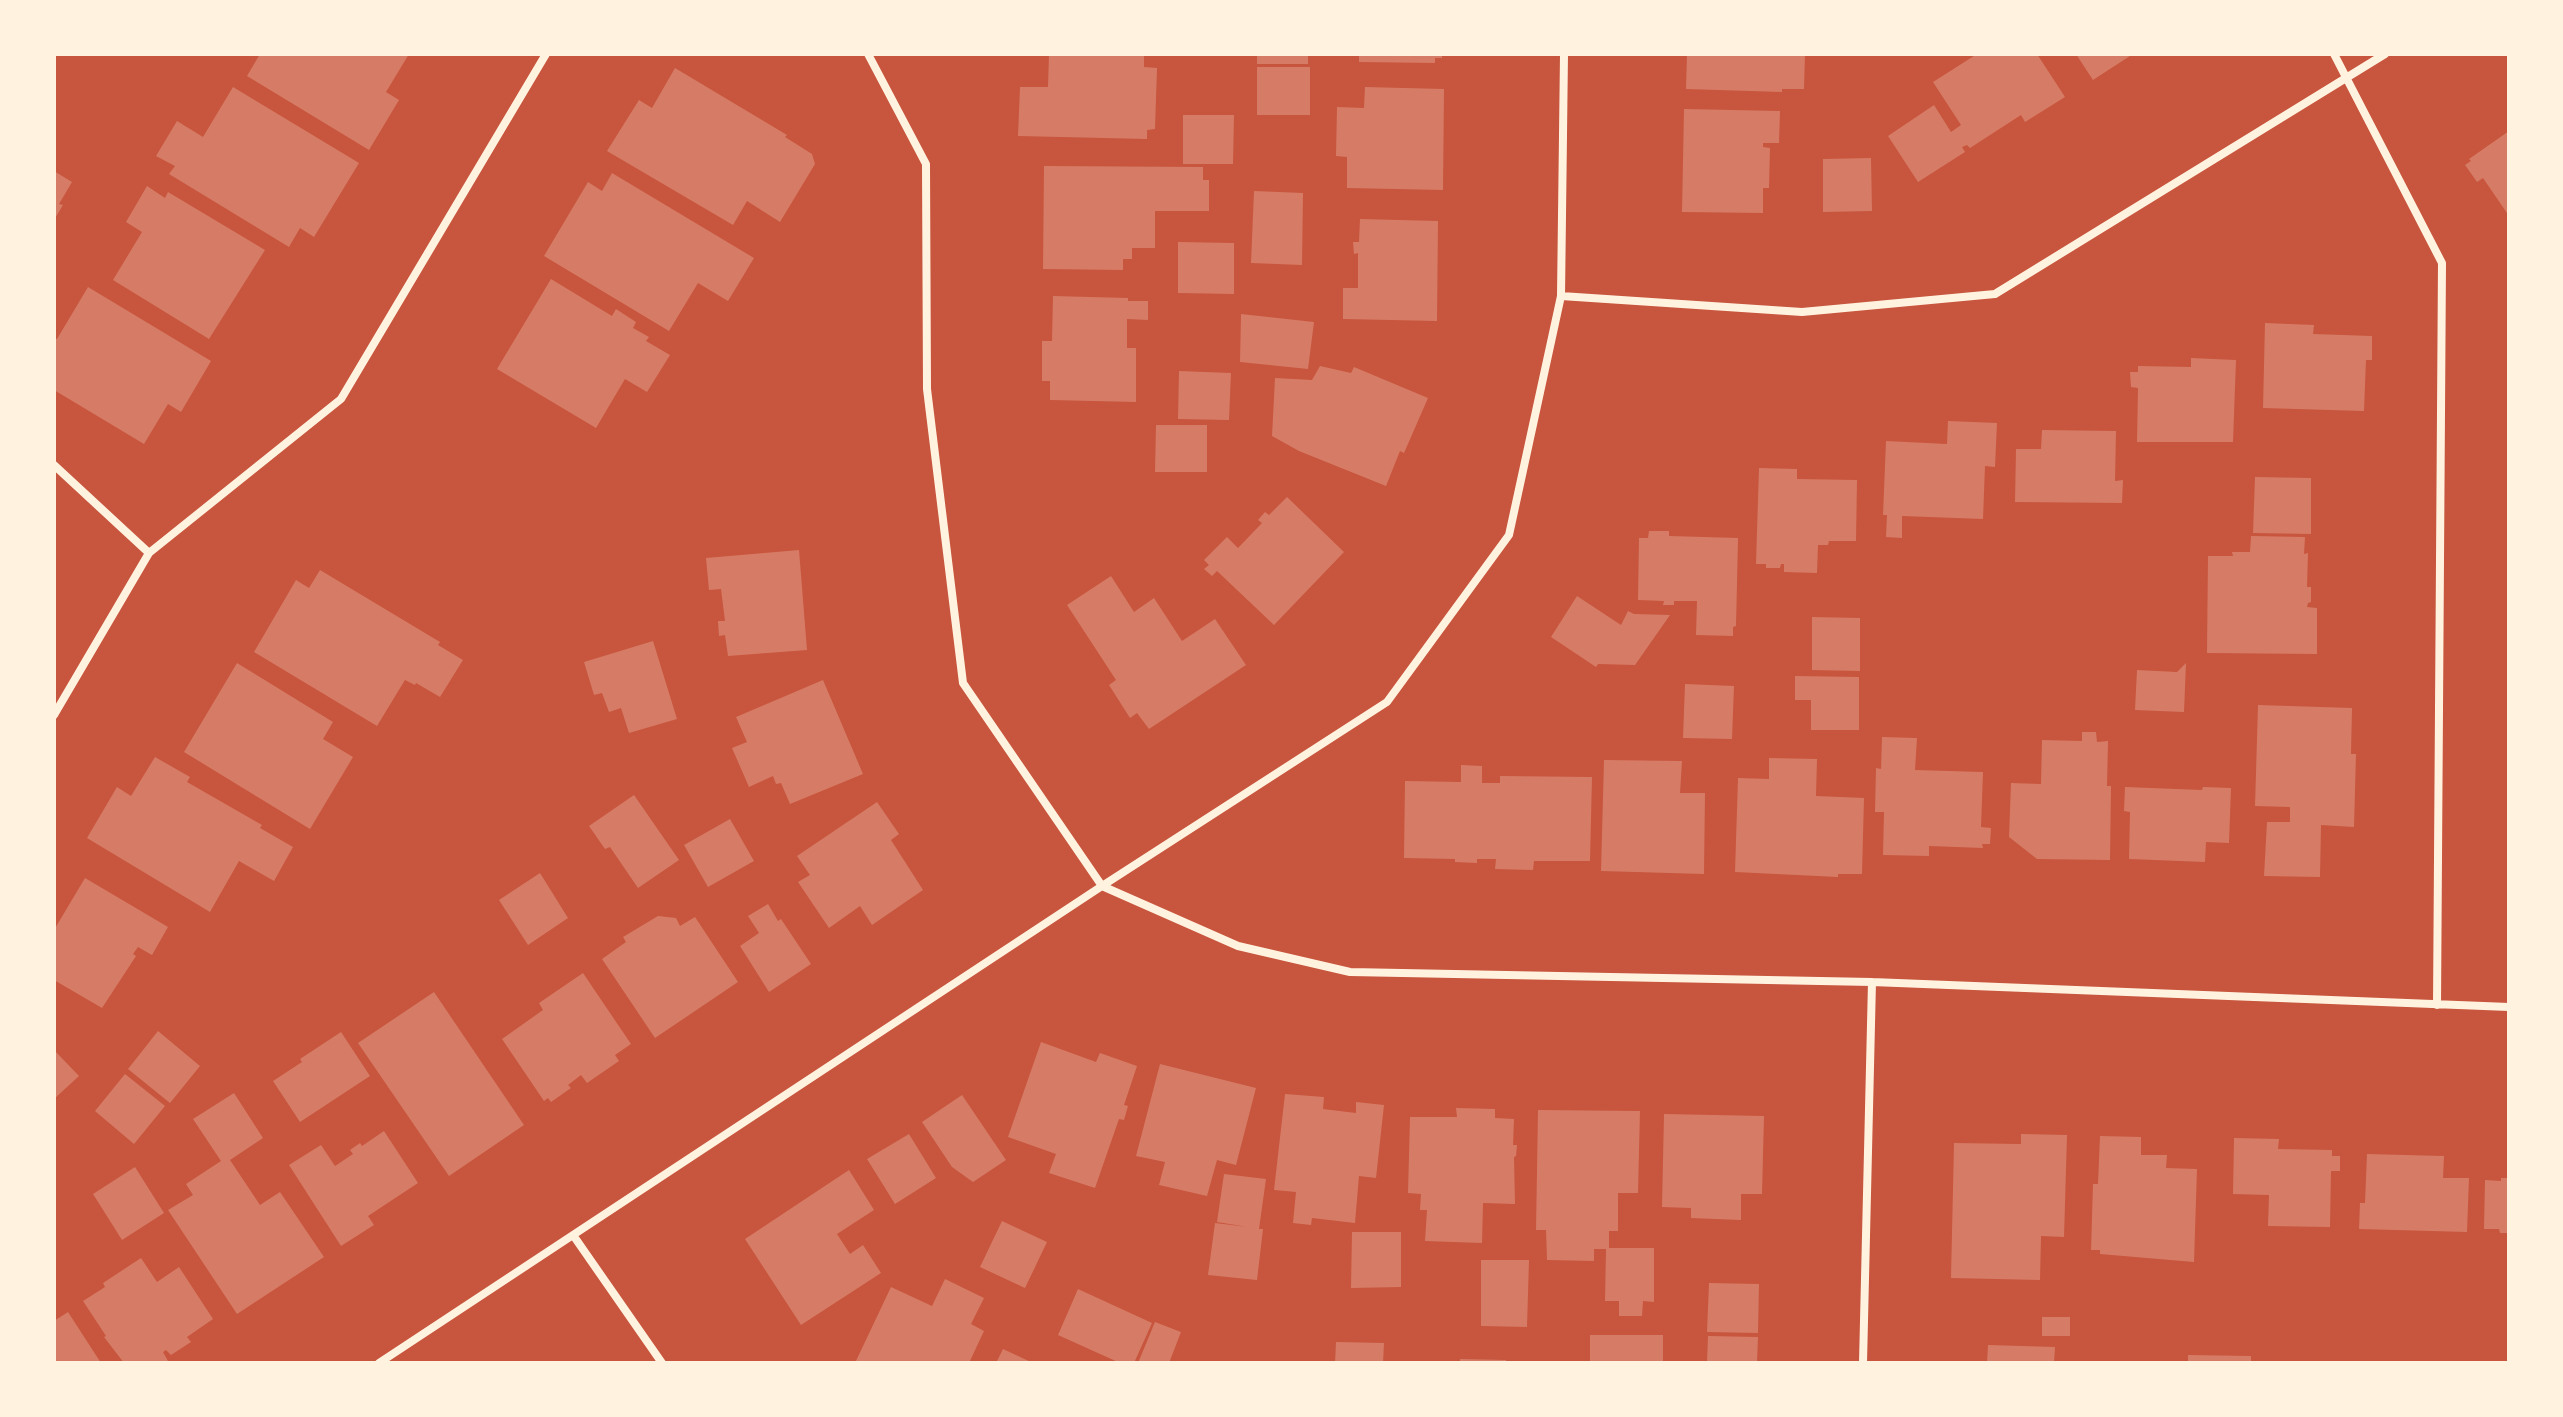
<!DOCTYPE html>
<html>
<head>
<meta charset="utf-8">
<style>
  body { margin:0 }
  #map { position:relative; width:2563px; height:1417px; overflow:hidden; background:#c8553d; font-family:"Titillium Web",sans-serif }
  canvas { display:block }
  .frame { position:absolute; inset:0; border:56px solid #fff3e0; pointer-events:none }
</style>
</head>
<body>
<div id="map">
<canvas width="2563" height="1417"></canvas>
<div class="frame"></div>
</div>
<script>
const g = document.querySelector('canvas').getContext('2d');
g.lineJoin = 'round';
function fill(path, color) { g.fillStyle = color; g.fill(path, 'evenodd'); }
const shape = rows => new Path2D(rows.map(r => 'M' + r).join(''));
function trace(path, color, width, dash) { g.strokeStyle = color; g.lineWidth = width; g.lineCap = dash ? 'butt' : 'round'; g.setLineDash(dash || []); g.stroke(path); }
const building = shape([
  [260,54,409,54,386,92,399,100,369,150,247,76],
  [1049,54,1144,54,1144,67,1157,68,1155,129,1147,130,1147,139,1018,136,1020,87,1048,87],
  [1257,54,1308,54,1308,64,1257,64],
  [1359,54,1442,54,1442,58,1435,58,1435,63,1359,62],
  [1687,54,1805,54,1804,89,1782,89,1782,92,1686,89],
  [1977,54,2037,54,2065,97,2025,122,2021,115,1970,148,1967,145,1962,147,1965,152,1918,182,1888,136,1934,105,1951,132,1961,125,1933,82],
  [2076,54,2133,54,2093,80],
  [1257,67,1310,67,1310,115,1257,115],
  [675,68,787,135,785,137,812,154,815,164,780,222,747,201,733,225,607,151,639,100,652,108],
  [233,87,359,163,314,237,300,228,289,247,169,174,175,166,156,156,177,121,203,137],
  [1365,87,1444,89,1443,190,1347,188,1347,157,1336,156,1337,107,1364,108],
  [1684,109,1780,111,1779,143,1763,143,1763,147,1770,148,1769,188,1763,188,1763,213,1682,212],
  [1183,115,1234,115,1233,164,1183,164],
  [2509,131,2509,216,2483,178,2477,182,2465,165,2471,161,2469,159],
  [1871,158,1872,211,1823,212,1823,159],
  [1044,166,1203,167,1203,180,1209,180,1209,211,1155,211,1155,248,1132,248,1132,259,1123,259,1123,270,1043,269],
  [54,171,72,182,59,204,63,205,54,220],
  [612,173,754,258,728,301,698,283,669,331,544,256,588,182,602,191],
  [147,186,165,198,168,192,265,250,209,339,113,280,142,232,126,222],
  [1254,191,1303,193,1302,265,1251,263],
  [1360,219,1438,221,1437,321,1343,319,1343,288,1358,288,1358,253,1354,254,1353,242,1359,242],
  [1178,242,1234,243,1234,294,1178,293],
  [551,279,612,316,616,309,636,322,633,328,649,337,646,341,670,355,647,392,625,379,596,428,497,369],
  [88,287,211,361,181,412,168,404,144,444,54,390,54,338,57,339],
  [1053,296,1128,298,1128,301,1148,301,1148,320,1127,319,1127,348,1136,348,1136,402,1050,400,1050,381,1042,381,1042,341,1052,341],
  [1241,314,1314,322,1308,369,1240,362],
  [2265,323,2314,325,2313,334,2372,336,2372,360,2366,360,2364,411,2263,408],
  [2191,358,2236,360,2233,442,2137,442,2138,388,2131,387,2130,372,2138,372,2138,366,2191,367],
  [1320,366,1351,373,1354,367,1428,398,1404,453,1400,451,1386,486,1299,451,1272,436,1275,378,1312,380],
  [1179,371,1231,373,1229,420,1178,419],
  [1948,421,1997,423,1995,467,1985,466,1983,519,1902,516,1902,538,1886,537,1887,515,1883,515,1886,441,1947,444],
  [1156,425,1207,425,1207,472,1155,472],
  [2042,430,2116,431,2115,481,2123,480,2122,503,2015,502,2016,449,2041,449],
  [1759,468,1797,469,1797,479,1857,480,1856,541,1829,541,1828,545,1818,545,1817,573,1784,572,1784,564,1781,564,1780,568,1766,568,1766,564,1756,564],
  [2255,477,2311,478,2311,534,2253,533],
  [1287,497,1344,552,1274,625,1217,571,1212,576,1204,569,1209,565,1204,560,1227,537,1238,548,1262,523,1258,520,1265,512,1269,515],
  [1649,531,1669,531,1669,536,1738,538,1736,626,1733,627,1733,636,1696,635,1697,601,1674,601,1674,605,1663,605,1664,601,1638,600,1639,538,1648,538],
  [2251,536,2305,537,2304,554,2308,553,2307,587,2311,587,2311,602,2308,603,2307,607,2317,608,2317,654,2207,653,2208,556,2233,556,2232,552,2250,552],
  [799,550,807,650,728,656,725,635,719,636,718,621,725,621,721,589,709,590,706,558],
  [320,570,440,642,438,645,463,660,440,697,416,683,415,685,405,680,377,726,254,652,296,580,309,588],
  [1111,576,1134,612,1154,598,1182,641,1215,619,1246,665,1149,729,1137,713,1130,718,1109,685,1116,680,1067,605],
  [1577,596,1621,625,1628,611,1634,614,1670,615,1635,665,1598,664,1596,667,1551,637],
  [1812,617,1860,618,1860,671,1812,670],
  [653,641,677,719,629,733,621,708,609,712,602,693,594,695,584,662],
  [237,663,333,722,323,739,353,757,310,829,184,752],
  [2186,663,2184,712,2135,710,2137,670,2177,672],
  [1795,676,1859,677,1859,730,1811,730,1811,700,1795,700],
  [823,680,863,774,790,804,781,783,776,784,773,776,749,787,732,748,747,742,736,717],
  [1685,684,1734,686,1732,739,1683,738],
  [2258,705,2352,708,2351,754,2356,754,2354,827,2321,825,2320,877,2264,876,2267,822,2290,822,2290,807,2255,806],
  [2082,732,2096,732,2097,742,2108,741,2107,786,2111,786,2110,860,2037,859,2009,837,2011,783,2041,784,2042,740,2082,741],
  [1882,737,1917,738,1915,770,1983,772,1981,827,1991,828,1990,844,1982,844,1983,848,1929,846,1929,856,1883,855,1884,812,1875,812,1876,768,1881,769],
  [155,757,190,777,187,782,262,825,260,828,293,847,274,881,239,861,210,912,87,838,117,787,131,796],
  [1769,758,1817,759,1816,796,1864,798,1862,874,1838,874,1838,877,1735,872,1738,778,1769,779],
  [1604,760,1682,761,1680,793,1705,793,1704,874,1601,871],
  [1461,765,1482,766,1482,783,1500,783,1500,776,1592,777,1590,861,1534,861,1533,870,1495,869,1496,859,1477,859,1477,863,1455,862,1455,859,1404,858,1405,781,1461,782],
  [2125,787,2202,790,2203,787,2231,788,2229,843,2206,842,2205,862,2129,859,2130,812,2124,811],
  [634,795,679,860,638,888,610,847,605,849,589,826],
  [877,802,899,834,891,840,923,890,872,925,860,906,829,928,798,882,810,875,797,856],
  [730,819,754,861,708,887,684,845],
  [540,873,568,918,528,945,499,900],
  [85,878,168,927,152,955,138,947,133,954,136,956,102,1008,54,980,54,930],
  [768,904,778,921,781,919,811,964,769,992,740,946,759,933,748,916],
  [658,916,676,918,680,926,695,917,738,982,655,1038,602,959,626,942,623,937],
  [583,973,631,1044,615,1055,619,1061,587,1083,581,1075,568,1085,571,1088,551,1102,548,1098,544,1101,502,1039,543,1010,539,1003],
  [434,992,524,1125,449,1176,358,1043],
  [158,1031,200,1066,170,1103,128,1069],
  [341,1032,370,1076,300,1122,273,1081,302,1062,300,1059],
  [1041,1042,1096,1062,1100,1053,1137,1066,1124,1105,1128,1106,1124,1120,1119,1119,1095,1188,1049,1173,1056,1154,1008,1137],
  [54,1050,79,1076,54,1099],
  [1160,1064,1256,1088,1236,1165,1217,1160,1207,1196,1159,1185,1165,1162,1136,1156],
  [125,1074,165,1106,134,1144,95,1111],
  [234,1093,263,1138,230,1160,260,1205,280,1192,324,1257,237,1314,168,1210,193,1195,186,1184,221,1161,193,1119],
  [1285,1094,1324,1097,1323,1109,1356,1113,1356,1102,1384,1105,1376,1178,1359,1176,1355,1223,1312,1218,1311,1225,1293,1223,1296,1192,1274,1190],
  [962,1095,1006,1160,973,1182,952,1167,922,1122],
  [1456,1108,1495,1109,1495,1118,1514,1119,1513,1145,1517,1145,1516,1156,1514,1157,1515,1204,1483,1203,1482,1243,1425,1241,1427,1210,1420,1210,1421,1194,1408,1193,1410,1117,1457,1117],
  [1538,1110,1640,1111,1638,1193,1618,1193,1618,1231,1609,1231,1609,1248,1654,1248,1654,1302,1643,1301,1642,1316,1619,1316,1619,1301,1605,1301,1606,1249,1594,1249,1594,1261,1547,1260,1546,1230,1536,1230],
  [1664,1114,1764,1116,1762,1194,1741,1194,1741,1220,1691,1218,1691,1208,1662,1207],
  [384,1131,418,1183,368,1216,374,1225,341,1246,289,1165,321,1145,335,1166,353,1154,350,1150,360,1143,362,1146],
  [909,1134,936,1178,895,1204,867,1159],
  [2021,1134,2067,1135,2064,1237,2041,1236,2040,1280,1951,1278,1954,1143,2021,1144],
  [2100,1136,2141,1137,2141,1155,2167,1155,2166,1168,2197,1169,2194,1262,2100,1254,2100,1250,2091,1250,2093,1184,2098,1184],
  [2234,1138,2279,1139,2278,1149,2332,1150,2332,1156,2340,1156,2340,1171,2331,1171,2330,1227,2268,1226,2269,1195,2233,1194],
  [2367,1154,2444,1156,2443,1178,2469,1178,2467,1232,2359,1229,2360,1203,2365,1203],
  [135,1167,164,1213,122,1240,93,1194],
  [849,1170,874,1210,837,1234,850,1254,863,1245,881,1273,801,1325,745,1239],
  [1224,1174,1266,1179,1259,1229,1263,1229,1257,1280,1208,1275,1215,1223,1248,1227,1217,1222],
  [2501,1178,2509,1178,2509,1233,2500,1233,2499,1229,2484,1229,2485,1180,2501,1181],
  [1002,1221,1047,1242,1025,1288,980,1267],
  [1352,1232,1401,1232,1401,1287,1351,1288],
  [141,1258,157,1282,179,1267,213,1319,187,1337,191,1342,171,1355,166,1350,163,1352,168,1361,166,1363,124,1363,104,1337,106,1336,83,1301,105,1287,103,1283],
  [1481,1260,1529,1260,1527,1327,1481,1326],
  [945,1279,984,1298,971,1324,984,1331,969,1363,855,1363,891,1287,932,1306],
  [1709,1283,1759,1284,1758,1333,1707,1332],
  [1078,1289,1152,1323,1134,1363,1120,1363,1058,1335],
  [68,1312,101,1363,54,1363,54,1321],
  [2042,1317,2070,1317,2070,1336,2042,1336],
  [1155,1322,1181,1332,1169,1363,1138,1363],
  [1590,1335,1663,1335,1663,1363,1590,1363],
  [1708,1336,1758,1337,1757,1363,1707,1363],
  [1336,1342,1384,1343,1383,1363,1335,1363],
  [1988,1345,2055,1347,2054,1363,1987,1363],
  [1003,1349,1033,1363,996,1363],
  [2188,1355,2251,1356,2251,1363,2188,1363],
  [1460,1359,1506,1360,1506,1363,1460,1363]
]);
const minor = shape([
  [868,54,926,164,927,389,963,683,1102,886,1238,946,1350,972,1872,982,2509,1007],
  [2334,54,2442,263,2437,1005],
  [1561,296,1802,312,1995,294,2385,54],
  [54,465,149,553],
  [54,715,149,553,341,399,546,54],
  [573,1235,662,1363],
  [379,1363,1102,886,1387,702,1509,535,1561,296,1564,54],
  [1863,1363,1872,982]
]);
fill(building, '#d67c66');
trace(minor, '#fff3e0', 8);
</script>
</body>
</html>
